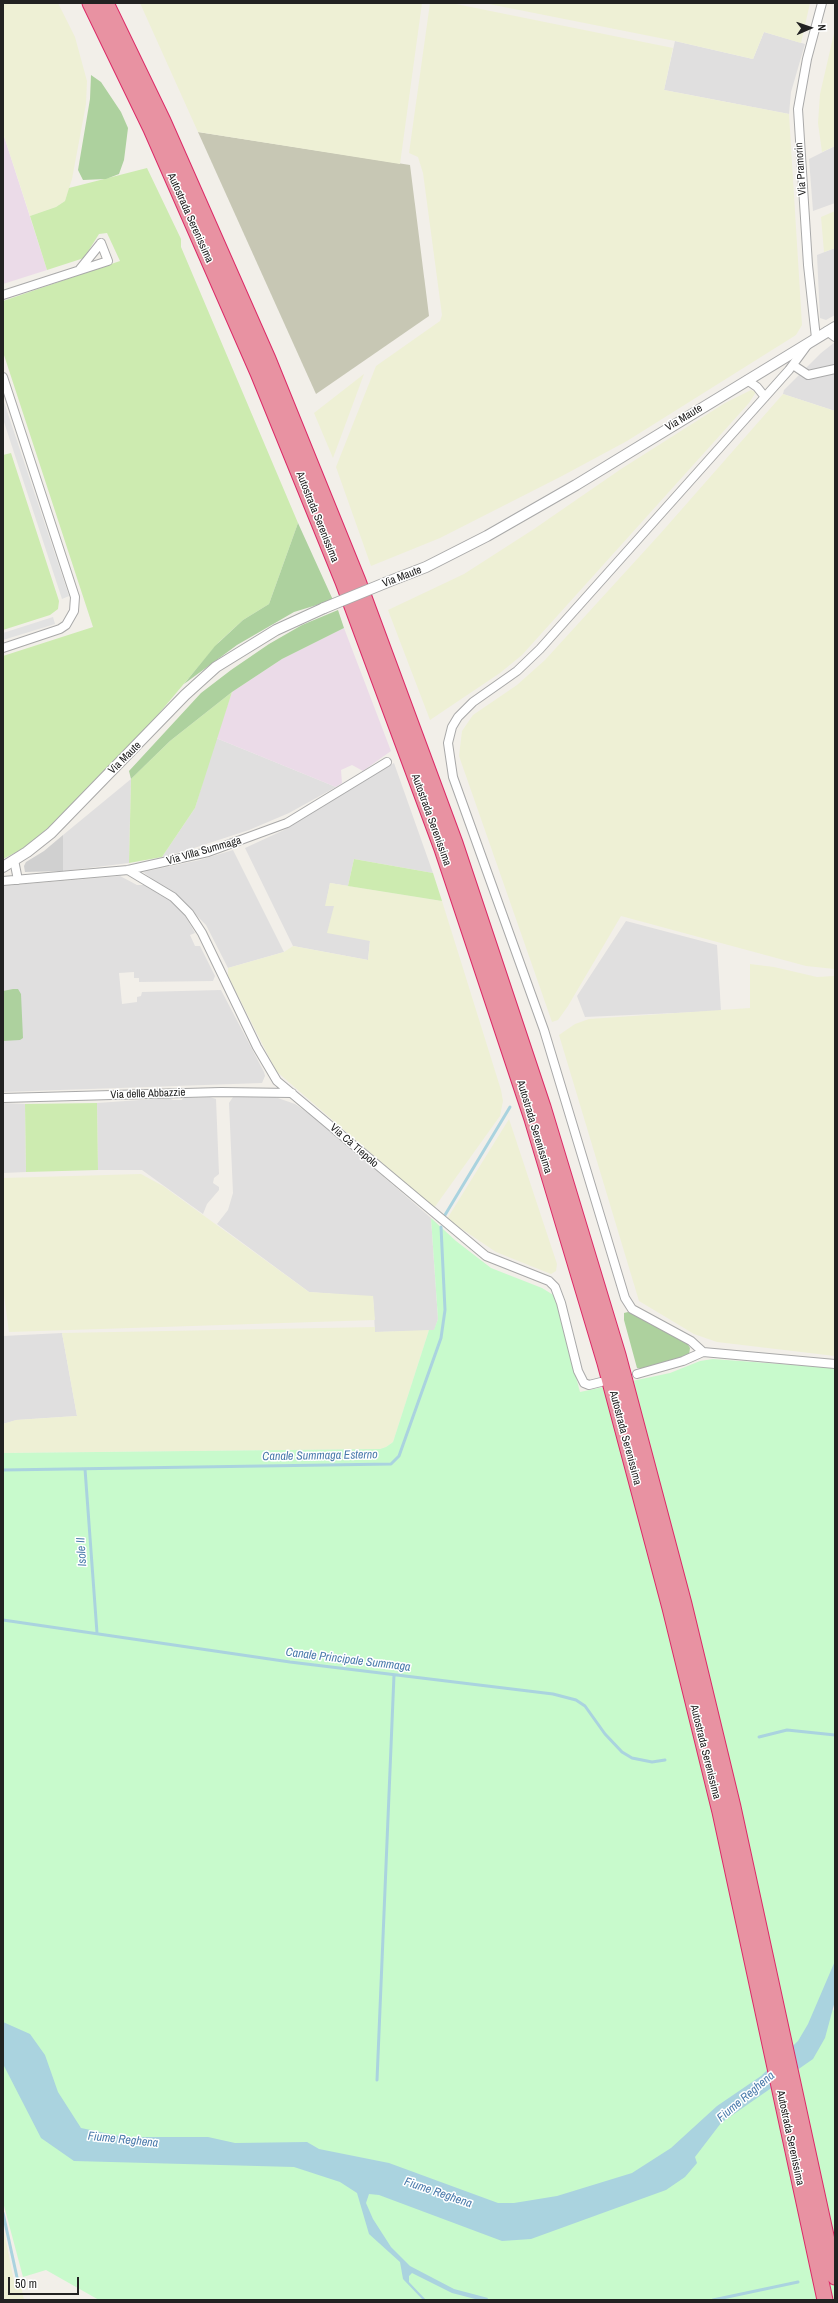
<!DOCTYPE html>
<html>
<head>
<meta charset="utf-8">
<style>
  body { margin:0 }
  #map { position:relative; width:838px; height:2303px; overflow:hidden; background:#f2efe9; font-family:"Archivo Narrow",sans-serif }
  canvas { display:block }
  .frame { position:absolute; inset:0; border:4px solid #222; pointer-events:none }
  .north { position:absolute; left:790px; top:8px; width:40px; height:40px; -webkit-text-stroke:3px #fff; paint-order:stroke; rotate:88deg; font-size:11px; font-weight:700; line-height:16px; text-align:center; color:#222 }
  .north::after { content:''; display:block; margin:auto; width:14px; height:18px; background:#222; clip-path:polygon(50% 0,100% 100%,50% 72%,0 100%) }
  .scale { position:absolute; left:8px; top:2277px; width:71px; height:18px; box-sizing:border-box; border:2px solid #222; border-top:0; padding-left:5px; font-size:12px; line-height:14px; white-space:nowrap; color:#222; -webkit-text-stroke:3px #fff; paint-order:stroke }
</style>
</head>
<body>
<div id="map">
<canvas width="838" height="2303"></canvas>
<div class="frame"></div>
<div class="north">N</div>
<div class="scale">50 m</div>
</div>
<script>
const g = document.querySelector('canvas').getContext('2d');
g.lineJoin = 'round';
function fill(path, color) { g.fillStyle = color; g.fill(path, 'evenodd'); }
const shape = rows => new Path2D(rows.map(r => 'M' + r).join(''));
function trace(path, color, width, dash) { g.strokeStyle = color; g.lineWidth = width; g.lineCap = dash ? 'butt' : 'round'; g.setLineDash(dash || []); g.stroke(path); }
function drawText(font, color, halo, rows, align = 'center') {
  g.font = font + ' "Archivo Narrow",sans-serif'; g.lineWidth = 3; g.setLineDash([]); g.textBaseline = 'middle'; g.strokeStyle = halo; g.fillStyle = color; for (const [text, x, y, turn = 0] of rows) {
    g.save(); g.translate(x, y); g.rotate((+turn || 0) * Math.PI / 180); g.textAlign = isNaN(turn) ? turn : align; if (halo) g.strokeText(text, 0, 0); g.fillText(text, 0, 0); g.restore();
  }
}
const residential = shape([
  [764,32,805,44,791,92,789,114,664,90,675,41,753,59],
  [835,146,835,203,813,211,809,159],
  [835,248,835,315,826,320,820,318,817,255],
  [835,342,835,411,783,394,784,390,821,353],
  [216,738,336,787,289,813,249,830,188,850,162,857,195,808],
  [394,763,433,873,354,859,348,886,330,883,326,905,334,906,370,941,368,960,293,946,245,848,284,830],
  [131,779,129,863,63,871,63,835],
  [233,850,284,952,228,968,206,925,184,903,143,872,200,860],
  [120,876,137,885,145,885,165,895,183,912,195,933,190,935,195,946,200,946,215,976,213,981,139,982,139,978,134,978,134,972,119,973,122,1004,137,1002,137,997,141,996,142,992,221,990,264,1072,265,1076,262,1083,3,1092,3,886],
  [626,921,717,945,721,1011,585,1017,577,996],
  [210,1097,216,1099,219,1174,214,1178,213,1183,219,1187,219,1190,207,1204,203,1214,142,1170,98,1170,97,1103,169,1098,173,1100,182,1100,183,1098],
  [233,1097,275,1097,295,1104,317,1119,431,1218,438,1319,434,1331,375,1332,373,1297,309,1292,217,1224,228,1210,233,1193,229,1103],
  [3,1103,25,1104,26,1172,3,1173],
  [62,1333,77,1416,17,1420,3,1424,3,1336]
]);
const industrial = shape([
  [3,133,47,270,3,284],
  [344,628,391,751,363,771,352,765,341,770,342,783,336,787,216,738,232,692,282,659]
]);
const religious = shape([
  [63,835,63,871,25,872,24,866,26,862,44,851]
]);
const construction = shape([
  [198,132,410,165,429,316,316,394]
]);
const farmland = shape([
  [3,3,58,3,75,37,87,81,86,104,72,179,65,201,56,207,30,216,3,133],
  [140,3,422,3,400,164,198,132],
  [430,3,451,3,673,48,664,90,789,114,802,325,796,335,627,441,562,476,440,538,371,566,336,467,376,366,440,321,442,315,423,173,418,157,409,153],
  [484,3,810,3,801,43,764,32,753,59,675,41],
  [835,29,835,146,822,152,818,123,820,94],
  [835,211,835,248,824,252,821,217],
  [364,374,333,458,314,413],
  [751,390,756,392,749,403,522,655,500,673,430,720,388,610,464,574,534,529,621,469,725,403],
  [783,394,835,411,835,969,806,966,621,916,568,1006,558,1020,552,1022,459,756,462,731,473,715,517,685,545,660,660,534],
  [330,883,442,901,501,1090,503,1101,500,1116,434,1208,276,1071,228,976,228,968,284,952,293,946,368,960,370,941,327,933,334,906,325,906],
  [750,964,774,967,817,977,835,976,835,1356,717,1342,694,1334,639,1301,559,1035,575,1024,589,1019,750,1008],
  [509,1119,557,1264,556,1271,551,1274,496,1252,447,1219],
  [141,1174,163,1186,309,1292,373,1296,375,1320,9,1332,3,1288,3,1178],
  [375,1327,375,1332,429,1330,393,1442,386,1447,380,1449,3,1453,3,1424,16,1420,77,1416,62,1333],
  [3,2226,15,2286,21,2285,24,2300,3,2300]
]);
const grass = shape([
  [147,168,181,239,181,247,298,523,269,604,243,620,219,642,156,717,61,817,24,848,3,859,3,656,93,627,3,352,3,301,120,261,107,233,99,234,84,258,47,270,30,216,56,207,65,201,69,188],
  [11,453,59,601,58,609,50,615,3,630,3,455],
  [232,692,195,808,162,857,129,863,131,779,170,741],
  [354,859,433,873,442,901,348,886],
  [97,1103,98,1170,26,1172,25,1104]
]);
const forest = shape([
  [91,75,101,82,121,112,128,128,124,160,119,174,106,179,83,180,78,170,90,99],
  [298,523,333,600,294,612,237,645,184,684,215,646,243,620,269,604],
  [338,610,344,628,282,659,232,692,170,741,131,779,129,771,201,693,231,670,269,644,302,625],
  [13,989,18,989,21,994,23,1038,20,1040,3,1041,3,991],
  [628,1312,687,1343,690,1348,689,1355,643,1369,637,1368,624,1320,624,1313]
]);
const park = shape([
  [431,1218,456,1241,491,1268,542,1288,555,1296,580,1392,670,1373,700,1361,713,1359,835,1368,835,1969,821,1997,835,2012,835,2300,99,2300,46,2270,23,2277,3,2202,3,1453,380,1449,386,1447,393,1442,429,1330,434,1330,438,1319]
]);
const parking = shape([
  [3,399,69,596,62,599,3,419],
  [53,617,55,624,3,640,3,633]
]);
const water = shape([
  [835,1961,835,2001,825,2038,813,2059,721,2123,695,2157,697,2163,685,2177,666,2190,531,2239,502,2241,379,2195,369,2194,366,2203,373,2219,391,2247,410,2266,454,2289,488,2298,487,2300,479,2300,452,2293,412,2273,409,2276,409,2282,426,2300,423,2300,403,2279,400,2262,369,2234,357,2193,340,2182,294,2167,74,2161,41,2138,3,2064,3,2022,30,2034,45,2055,58,2092,81,2128,124,2137,208,2137,235,2143,307,2142,319,2149,389,2163,498,2203,514,2203,557,2196,632,2173,671,2148,717,2106,761,2076,798,2041,808,2024]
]);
const stream = shape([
  [445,1215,510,1107],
  [85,1469,97,1633],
  [3,1470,391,1464,399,1456,441,1338,445,1310,441,1227],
  [3,1620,290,1662,553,1694,576,1700,585,1706,605,1734,622,1752,632,1758,652,1762,665,1760],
  [759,1737,787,1730,835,1735],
  [377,2080,394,1675],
  [3,2213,18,2282],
  [713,2300,798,2282]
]);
const minor = shape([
  [80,269,101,243],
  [3,295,108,261,101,243],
  [827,331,835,337],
  [816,338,808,265,798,109,807,59,822,3],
  [793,365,808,375,835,369],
  [3,377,75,597,74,611,66,625,60,629,3,648],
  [747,380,757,387,765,397],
  [14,860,18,880],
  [128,870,173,897,189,913,202,933,257,1047,277,1081,486,1256,549,1281,555,1287,561,1303,578,1371,584,1383,589,1385,601,1382],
  [3,881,128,870,208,852,287,823,387,762],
  [3,1098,221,1092,292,1093],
  [703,1352,691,1341,632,1309,625,1298,544,1030,453,777,448,743,452,727,458,717,473,702,517,671,540,649,789,370,808,344],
  [637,1374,683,1361,703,1352,835,1364]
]);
const tertiary = shape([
  [390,581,426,567,487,536,576,485,835,327],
  [3,867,27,852,51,833,185,695,216,667,276,630,324,608]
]);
const motorway = shape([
  [90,3,151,129,258,373,343,582,442,849,532,1119,605,1363,670,1608,720,1812,825,2300],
  [106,3,163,121,268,359,358,581,455,843,543,1107,618,1355,684,1604,733,1807,835,2277]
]);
const tertiaryBridge = shape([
  [324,608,390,581]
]);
const streetNames = [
  ["Via Pramorin",801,169,-94],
  ["Autostrada Serenissima",190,218,66],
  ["Via Maute",684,418,-31],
  ["Autostrada Serenissima",317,517,68],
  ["Via Maute",402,577,-21],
  ["Via Maute",125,758,-45],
  ["Autostrada Serenissima",431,820,70],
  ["Via Villa Summaga",204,851,-16],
  ["Via delle Abbazzie",148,1094,-2],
  ["Autostrada Serenissima",534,1127,73],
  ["Via Cà Tiepolo",354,1146,41],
  ["Autostrada Serenissima",625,1438,75],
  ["Autostrada Serenissima",705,1752,76],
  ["Autostrada Serenissima",790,2138,78]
];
const waterNames = [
  ["Canale Summaga Esterno",320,1456,-1],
  ["Isole II",82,1552,-94],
  ["Canale Principale Summaga",348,1660,7],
  ["Fiume Reghena",746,2097,-40],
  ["Fiume Reghena",123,2140,6],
  ["Fiume Reghena",438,2193,19]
];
fill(residential, '#e0dfdf');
fill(industrial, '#ebdbe8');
fill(religious, '#d0d0d0');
fill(construction, '#c7c7b4');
fill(farmland, '#eef0d5');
fill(grass, '#cdebb0');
fill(forest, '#add19e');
fill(park, '#c8facc');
fill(parking, '#e2e2e2');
fill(water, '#aad3df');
trace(stream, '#aad3df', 3);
trace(minor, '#a9a9a9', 10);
trace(tertiary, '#a9a9a9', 12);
trace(motorway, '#dc2a67', 17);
trace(minor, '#fff', 8);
trace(tertiary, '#fff', 10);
trace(motorway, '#e892a2', 15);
trace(tertiaryBridge, '#a9a9a9', 12, []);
trace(tertiaryBridge, '#fff', 10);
drawText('11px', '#222', '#fff', streetNames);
drawText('italic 12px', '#4a7aab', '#fff', waterNames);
</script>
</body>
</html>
